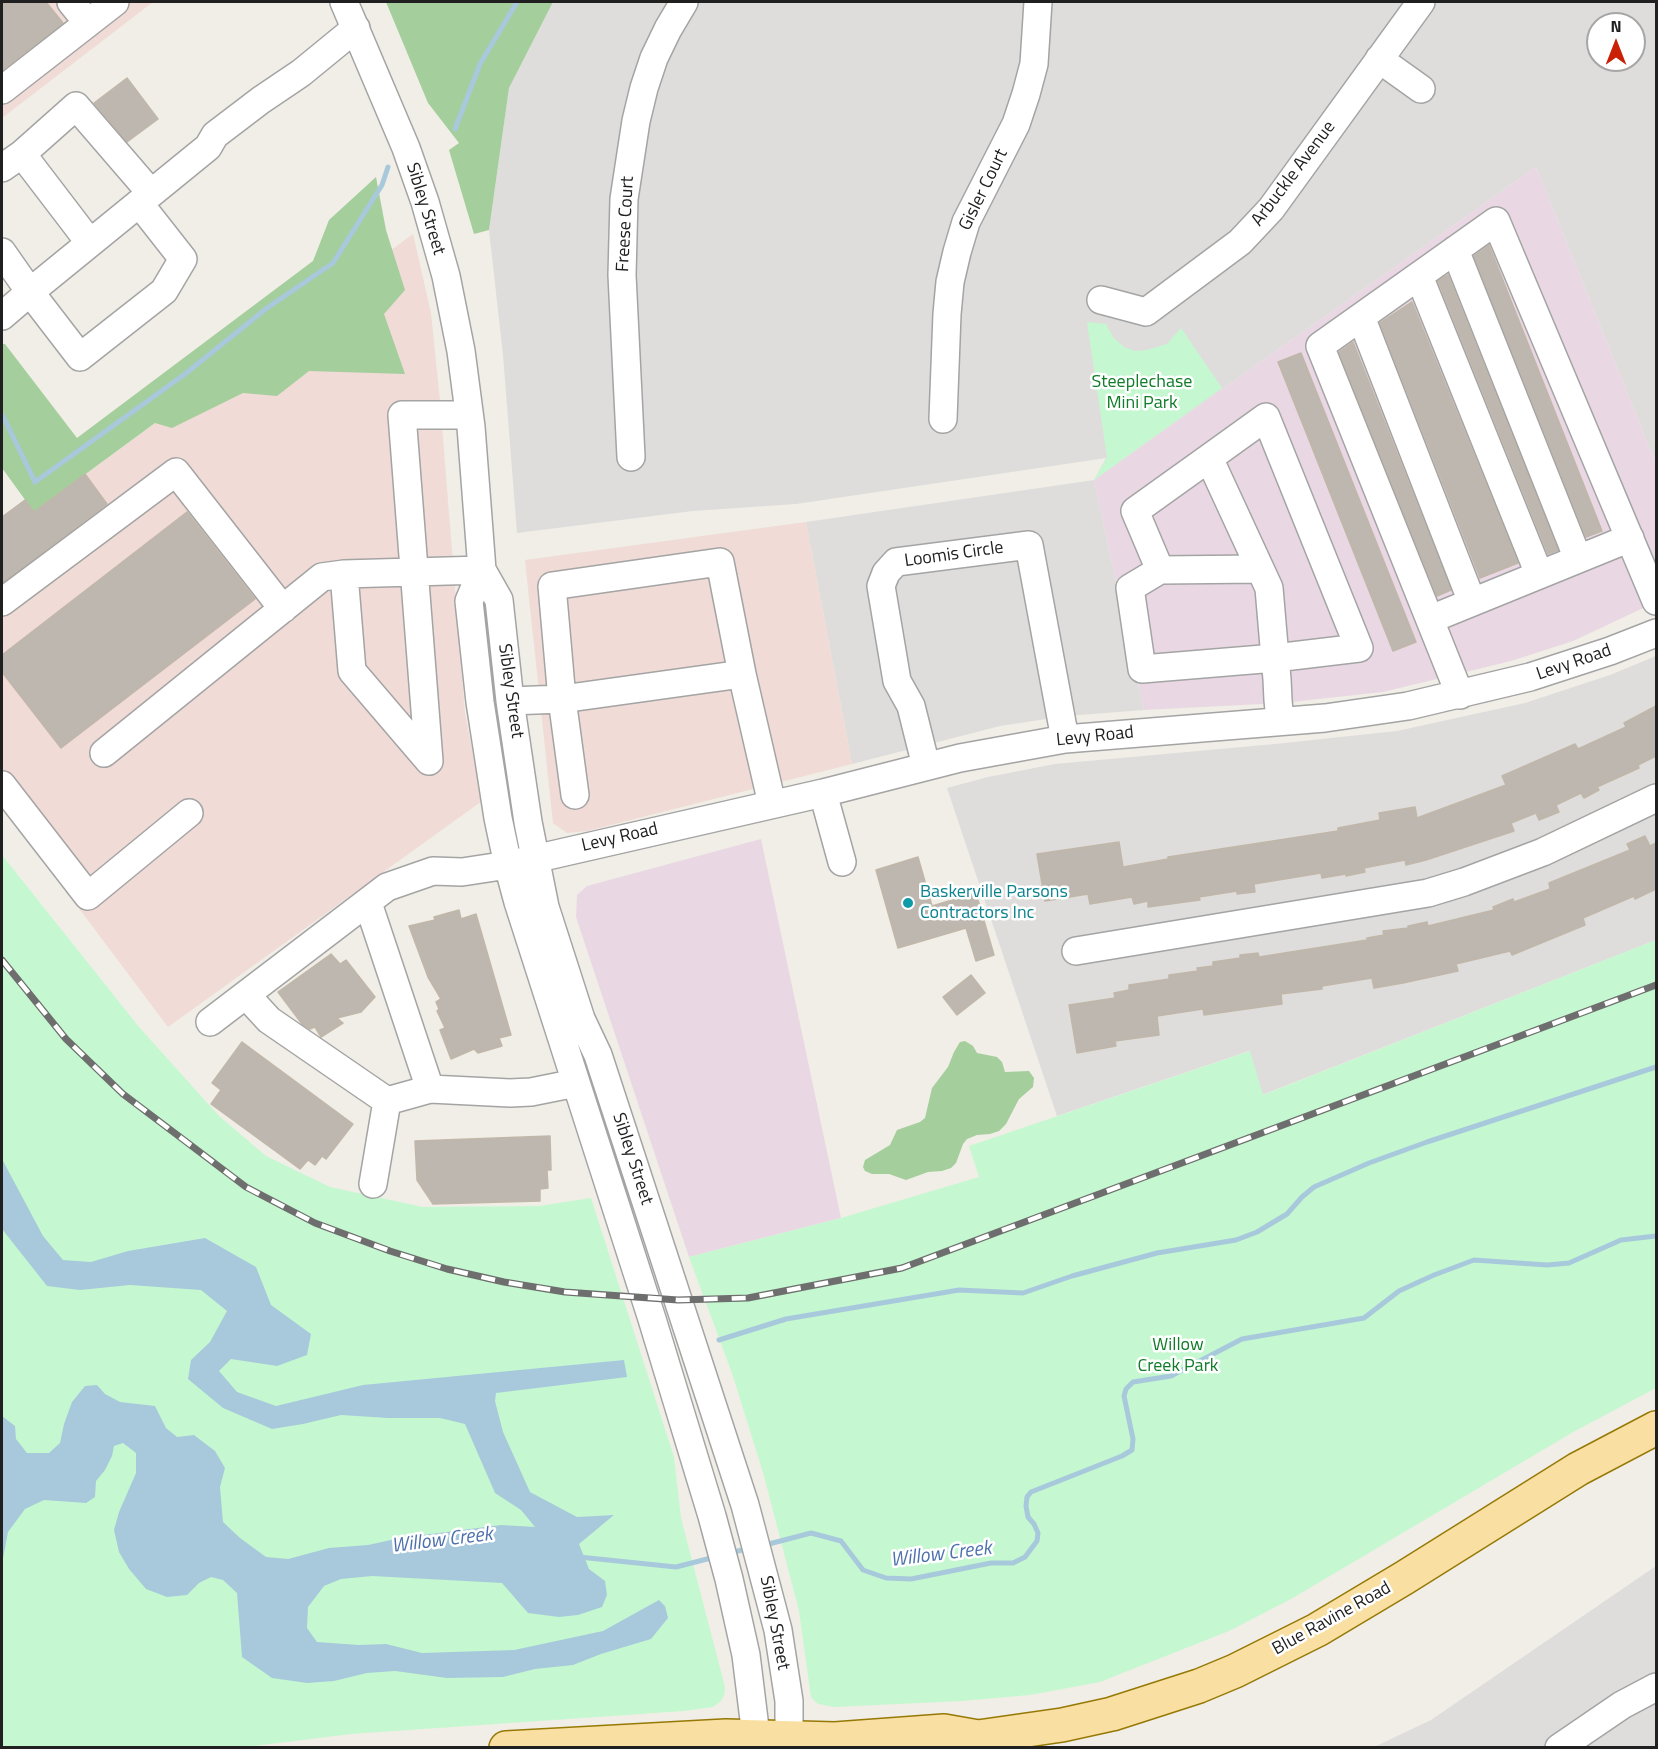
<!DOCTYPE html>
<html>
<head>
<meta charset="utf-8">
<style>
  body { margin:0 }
  #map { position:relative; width:1658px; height:1749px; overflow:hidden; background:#f0eee6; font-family:"Titillium Web",sans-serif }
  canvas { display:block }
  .frame { position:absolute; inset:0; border:3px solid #202020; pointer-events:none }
  .north { position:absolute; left:1586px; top:12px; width:60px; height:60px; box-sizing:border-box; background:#fff; border:2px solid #a6a6a6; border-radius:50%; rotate:0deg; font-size:16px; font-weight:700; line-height:24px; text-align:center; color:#202020 }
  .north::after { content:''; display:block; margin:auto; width:21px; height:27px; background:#c92006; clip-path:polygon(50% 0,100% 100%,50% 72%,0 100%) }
</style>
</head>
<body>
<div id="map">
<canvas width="1658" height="1749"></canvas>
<div class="frame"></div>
<div class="north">N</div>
</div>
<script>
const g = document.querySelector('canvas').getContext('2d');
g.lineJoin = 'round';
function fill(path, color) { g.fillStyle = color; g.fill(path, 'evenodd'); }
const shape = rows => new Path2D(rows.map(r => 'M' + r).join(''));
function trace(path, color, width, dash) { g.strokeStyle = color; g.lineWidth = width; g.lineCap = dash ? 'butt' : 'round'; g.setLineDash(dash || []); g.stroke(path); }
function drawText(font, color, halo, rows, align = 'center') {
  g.font = font + ' "Titillium Web",sans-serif'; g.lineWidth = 5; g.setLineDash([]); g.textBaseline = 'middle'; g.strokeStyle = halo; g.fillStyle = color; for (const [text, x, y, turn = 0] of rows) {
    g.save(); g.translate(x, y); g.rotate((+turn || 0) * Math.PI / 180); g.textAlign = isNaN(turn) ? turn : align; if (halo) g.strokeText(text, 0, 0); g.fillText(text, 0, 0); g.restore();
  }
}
const residential = shape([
  [553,2,1656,2,1656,464,1536,167,1094,480,1144,710,1066,716,1000,726,852,764,806,522,1094,480,1106,458,796,504,693,511,517,533,503,355,489,230,509,88],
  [1598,24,1634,24,1634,60,1598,60],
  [1656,656,1656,940,1262,1095,1249,1051,1057,1116,947,788,988,777,1055,764,1275,744,1397,731,1525,703,1610,675],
  [1656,1566,1656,1747,1372,1748,1431,1720]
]);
const commercial = shape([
  [2,2,153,2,2,118],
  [413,234,431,313,440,401,465,713,482,801,168,1027,2,806,2,517,25,500,34,512],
  [806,522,852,764,587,831,567,833,553,823,525,560]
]);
const industrial = shape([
  [1536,167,1656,464,1656,602,1573,641,1511,661,1383,692,1282,703,1144,710,1094,480],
  [761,839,841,1218,689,1257,576,917,577,895,587,886]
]);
const forest = shape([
  [386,2,553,2,509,88,489,230,474,234,449,150,459,143,428,103],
  [376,177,386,230,405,290,384,314,405,374,309,371,277,396,243,393,172,428,155,423,34,512,2,468,2,344,5,344,77,438,313,261,329,220],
  [965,1041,973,1046,977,1053,997,1057,1002,1062,1005,1072,1029,1071,1034,1078,1033,1087,1019,1099,1006,1124,999,1131,990,1134,977,1135,967,1139,963,1144,956,1163,951,1168,942,1171,928,1172,906,1180,889,1174,872,1174,865,1171,863,1167,865,1160,890,1145,897,1130,920,1122,925,1118,932,1088,948,1067,954,1052,960,1042]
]);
const park = shape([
  [1087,322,1106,324,1113,337,1124,347,1135,351,1147,350,1167,344,1181,328,1222,388,1094,480,1107,457],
  [2,855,139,1027,219,1116,266,1156,330,1187,423,1207,539,1206,591,1198,674,1457,681,1518,725,1687,724,1696,720,1702,713,1707,684,1711,351,1734,237,1748,2,1747],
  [1656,940,1656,1388,1575,1431,1291,1599,1229,1631,1100,1682,1030,1695,962,1701,834,1707,818,1704,811,1697,799,1611,764,1476,733,1376,689,1257,841,1218,979,1177,969,1146,1250,1051,1263,1095]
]);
const water = shape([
  [2,1159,43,1236,63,1260,91,1262,128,1251,205,1238,256,1267,271,1305,311,1334,307,1355,277,1366,231,1359,219,1371,237,1392,276,1406,363,1385,624,1360,627,1377,496,1393,495,1401,503,1432,530,1492,577,1517,614,1515,579,1544,589,1569,605,1581,607,1595,602,1607,578,1615,559,1617,528,1613,502,1583,372,1576,341,1579,324,1586,308,1607,307,1628,317,1642,359,1645,386,1644,422,1653,514,1650,603,1631,659,1600,665,1606,668,1618,651,1639,601,1654,573,1665,535,1669,503,1677,447,1678,395,1671,367,1673,334,1681,307,1683,272,1678,242,1657,237,1593,223,1580,211,1577,199,1583,187,1595,167,1597,146,1589,129,1569,119,1552,114,1530,119,1512,136,1473,136,1453,123,1443,114,1446,112,1456,105,1470,96,1481,95,1497,86,1503,44,1500,25,1509,8,1532,2,1564,2,1416,15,1426,16,1439,27,1453,49,1453,60,1443,64,1424,72,1402,85,1386,97,1385,105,1394,120,1402,155,1406,166,1428,177,1437,194,1435,215,1451,225,1468,220,1487,223,1522,240,1538,266,1557,288,1559,329,1548,368,1545,400,1538,501,1525,535,1527,521,1510,495,1493,465,1424,440,1418,388,1418,341,1415,303,1424,272,1429,223,1408,188,1379,191,1360,210,1342,227,1311,201,1290,130,1285,80,1290,47,1286,2,1229]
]);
const stream = shape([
  [455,129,480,64,517,2],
  [2,414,35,482,185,374,267,308,333,263,382,185,388,167],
  [719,1340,786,1319,959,1290,1023,1293,1072,1276,1157,1253,1236,1240,1257,1232,1287,1214,1302,1197,1314,1187,1369,1163,1427,1142,1656,1067],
  [765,1545,811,1533,841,1541,863,1570,886,1578,911,1579,991,1563,1013,1563,1025,1557,1037,1541,1038,1533,1034,1524,1028,1517,1026,1506,1027,1497,1031,1492,1122,1456,1132,1450,1133,1439,1124,1396,1126,1389,1133,1382,1171,1376,1242,1339,1364,1318,1399,1291,1434,1275,1474,1260,1547,1265,1569,1263,1621,1240,1656,1236],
  [730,1553,750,1548],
  [579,1557,676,1567,715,1557]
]);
const building = shape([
  [2,2,46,2,63,23,2,70,2,2],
  [127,78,158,119,127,142,94,103,127,78],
  [1489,245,1602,531,1586,537,1474,256,1489,245],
  [1448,275,1558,550,1548,554,1438,281,1448,275],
  [1412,302,1518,563,1480,578,1380,323,1412,302],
  [1353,342,1451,590,1437,596,1339,352,1353,342],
  [1301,353,1416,642,1393,651,1278,362,1301,353],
  [85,474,107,504,2,583,2,517,25,500,34,512,85,474],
  [187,512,255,599,61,748,2,672,2,655,187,512],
  [1656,706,1656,756,1638,765,1639,768,1597,787,1599,790,1584,798,1581,793,1556,805,1559,812,1539,820,1536,813,1511,823,1514,831,1426,860,1406,865,1405,860,1364,868,1365,872,1346,876,1346,874,1322,878,1321,873,1254,884,1255,892,1237,894,1237,891,1199,897,1200,900,1148,907,1148,901,1134,904,1132,897,1090,904,1088,894,1045,901,1037,854,1119,842,1123,867,1168,859,1168,857,1338,831,1338,828,1380,820,1379,813,1415,807,1417,818,1506,785,1502,776,1575,744,1578,749,1626,727,1624,723,1656,706],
  [1645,836,1650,846,1656,843,1656,889,1635,899,1634,896,1583,918,1585,925,1512,955,1510,951,1456,964,1458,971,1403,983,1374,988,1372,978,1322,986,1322,989,1281,994,1282,1004,1204,1015,1203,1009,1157,1016,1159,1035,1115,1041,1116,1046,1077,1053,1069,1005,1115,998,1114,993,1129,990,1129,985,1169,979,1169,975,1198,971,1197,968,1213,966,1213,962,1240,958,1240,955,1258,953,1259,957,1367,940,1367,938,1384,935,1383,931,1408,928,1408,926,1427,922,1428,926,1494,910,1493,907,1513,899,1514,902,1550,889,1549,883,1630,850,1627,844,1645,836],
  [918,857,932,906,976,893,994,955,976,961,966,928,898,948,876,870,918,857],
  [459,910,461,919,476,914,511,1035,499,1038,502,1046,478,1053,474,1049,451,1059,440,1030,445,1028,437,1011,439,1009,436,1002,441,999,428,977,409,926,435,920,434,917,459,910],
  [331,954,340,964,346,960,375,997,361,1012,337,1018,343,1023,321,1037,315,1027,310,1029,302,1024,278,992,331,954],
  [971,975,985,993,957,1015,943,997,971,975],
  [242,1042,353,1124,326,1159,322,1156,315,1165,308,1160,300,1169,211,1104,221,1090,212,1083,242,1042],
  [550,1136,551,1170,547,1170,548,1188,540,1189,540,1201,433,1204,417,1180,415,1141,550,1136]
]);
const minor = shape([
  [71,2,88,23],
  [344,2,406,148,425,202,446,276,461,351,471,427,482,570,469,601,480,702,498,818,508,865,518,902,652,1319,712,1516,729,1579,746,1655,756,1736],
  [1379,59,1421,89],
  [2,90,115,2],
  [22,154,90,243],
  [2,168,22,154,76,106,151,193],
  [1455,250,1578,559],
  [2,252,30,292,208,147,215,135,261,100,301,73,356,28],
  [1419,276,1539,574],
  [1101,300,1146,312,1240,242,1271,209,1421,2],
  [2,316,30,292,80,357,164,291,183,259,139,203],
  [1361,317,1472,602],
  [943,419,947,314,950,282,957,252,966,222,1016,124,1026,94,1034,64,1038,2],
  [631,457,622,275,624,199,636,121,644,88,654,58,668,29,684,2],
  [1209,458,1266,417,1359,648,1275,658,1142,669,1130,588,1160,570,1135,511,1209,458,1269,588,1275,658,1277,679,1278,700,1280,721],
  [482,570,499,600,510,701,528,822,545,907,581,1019,598,1055,745,1505,778,1630,789,1701,789,1737],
  [1160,570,1260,569],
  [344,574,352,671,429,761,402,415,469,415],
  [2,602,176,472,283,609],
  [1431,619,1630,538],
  [1460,695,1320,346,1496,221,1656,601],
  [510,701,562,699,742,674,772,804],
  [104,753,322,577,344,574,482,570],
  [926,766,911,706,897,681,881,586,886,573,896,562,1029,545,1065,739],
  [2,785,88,896,189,813],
  [823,793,842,862],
  [575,795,562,699,552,586,720,562,742,674],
  [1076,951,1428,893,1464,882,1543,852,1656,798],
  [246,995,269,1020,387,1101,430,1089,368,903],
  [210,1022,387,887,433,871,462,872,508,865,823,793,960,758,1065,739,1325,718,1408,706,1530,677,1610,651,1656,633],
  [430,1089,510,1093,531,1092,576,1083],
  [373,1184,387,1101],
  [1559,1748,1622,1705,1656,1687]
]);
const major = shape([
  [506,1748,726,1736,835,1739,944,1731,978,1737,1062,1725,1112,1714,1199,1686,1235,1671,1317,1630,1404,1578,1578,1469,1656,1428]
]);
const rail = shape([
  [2,960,66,1039,123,1094,246,1187,315,1223,390,1251,447,1269,504,1282,565,1292,678,1300,748,1298,902,1268,1656,985]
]);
const markers = [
  [908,903,6,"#0f9aa8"]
];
const streetNames = [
  ["Arbuckle Avenue",1294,174,-53],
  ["Gisler Court",984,190,-64],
  ["Sibley Street",425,209,73],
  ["Freese Court",626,224,-87],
  ["Loomis Circle",954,555,-8],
  ["Levy Road",1574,663,-19],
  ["Sibley Street",510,691,82],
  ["Levy Road",1095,737,-6],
  ["Levy Road",620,838,-13],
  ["Sibley Street",632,1159,72],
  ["Blue Ravine Road",1332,1619,-29],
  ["Sibley Street",774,1623,79]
];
const parkNames = [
  ["Steeplechase",1142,383],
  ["Mini Park",1142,404],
  ["Willow",1178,1346],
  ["Creek Park",1178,1367]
];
const cultureNames = [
  ["Baskerville Parsons",920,893],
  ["Contractors Inc",920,914]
];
const waterNames = [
  ["Willow Creek",442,1541,-7],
  ["Willow Creek",941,1555,-7]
];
fill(residential, '#dedddc');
fill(commercial, '#f0dbd6');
fill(industrial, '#e9d8e3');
fill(forest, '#a4ce9c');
fill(park, '#c5f8d0');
fill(water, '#a8c9dc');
trace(stream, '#a8c9dc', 5);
fill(building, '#bdb7b0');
trace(building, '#c1b7a9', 1.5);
trace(minor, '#a4a4a4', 30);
trace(major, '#967905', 36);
trace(minor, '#fff', 27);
trace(major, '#f9dfa2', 33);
trace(rail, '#6e6e6e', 7);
trace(rail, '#fff', 4.5, [14]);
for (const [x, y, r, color] of markers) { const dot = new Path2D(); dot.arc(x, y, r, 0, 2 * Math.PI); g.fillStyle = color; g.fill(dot); trace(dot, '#fff', 2); }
drawText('18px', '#202020', '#fff', streetNames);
drawText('18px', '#0f7c27', '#fff', parkNames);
drawText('18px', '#0d838f', '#fff', cultureNames, 'left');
drawText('italic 20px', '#4e71ad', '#fff', waterNames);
</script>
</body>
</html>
